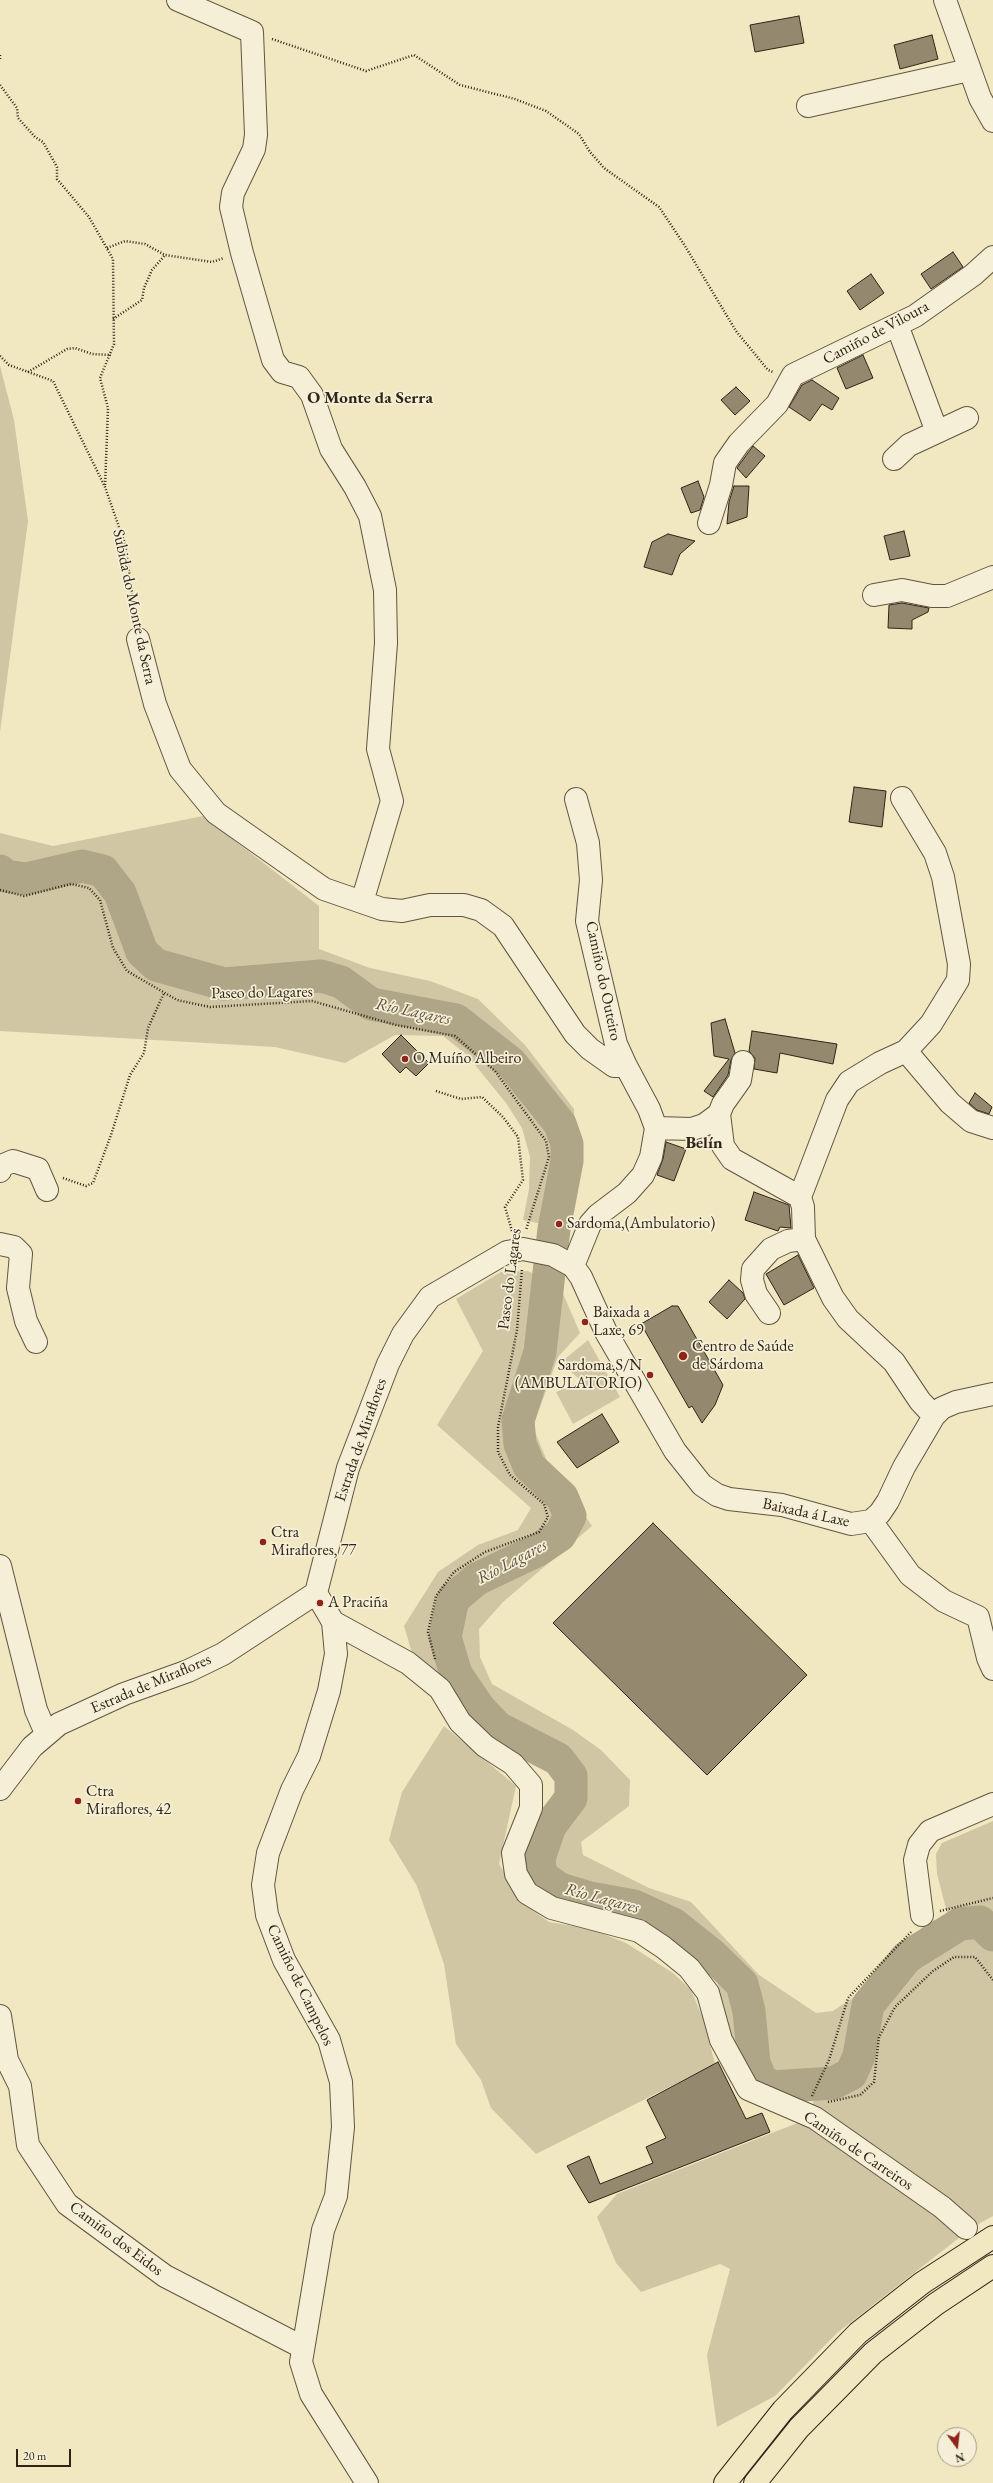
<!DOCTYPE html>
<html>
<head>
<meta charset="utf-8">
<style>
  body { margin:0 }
  #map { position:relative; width:993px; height:2483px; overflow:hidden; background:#f1e7c1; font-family:"EB Garamond",serif }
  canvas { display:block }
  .north { position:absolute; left:937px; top:2427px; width:40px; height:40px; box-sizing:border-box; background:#f6efd7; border:1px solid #a79e8a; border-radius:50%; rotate:165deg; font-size:11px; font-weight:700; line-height:16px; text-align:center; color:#302416 }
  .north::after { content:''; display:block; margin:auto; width:14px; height:18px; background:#8f2418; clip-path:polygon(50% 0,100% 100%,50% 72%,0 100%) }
  .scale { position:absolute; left:16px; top:2449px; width:55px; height:18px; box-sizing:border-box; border:2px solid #302416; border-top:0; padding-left:5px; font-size:12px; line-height:14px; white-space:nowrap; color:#302416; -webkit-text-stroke:3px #f6efd7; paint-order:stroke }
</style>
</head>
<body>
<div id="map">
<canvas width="993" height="2483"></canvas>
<div class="north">N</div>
<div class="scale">20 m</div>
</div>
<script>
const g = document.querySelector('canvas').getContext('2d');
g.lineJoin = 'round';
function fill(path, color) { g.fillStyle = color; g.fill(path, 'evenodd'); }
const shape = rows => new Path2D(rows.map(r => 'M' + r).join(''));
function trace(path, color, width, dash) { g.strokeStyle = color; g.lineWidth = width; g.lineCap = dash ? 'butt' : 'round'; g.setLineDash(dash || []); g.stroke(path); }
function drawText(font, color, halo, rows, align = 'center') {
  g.font = font + ' "EB Garamond",serif'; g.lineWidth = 3.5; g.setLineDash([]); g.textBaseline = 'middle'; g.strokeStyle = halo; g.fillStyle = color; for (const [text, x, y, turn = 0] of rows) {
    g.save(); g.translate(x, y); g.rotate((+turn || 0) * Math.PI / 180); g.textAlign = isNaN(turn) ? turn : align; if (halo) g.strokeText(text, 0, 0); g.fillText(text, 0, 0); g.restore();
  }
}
const green = shape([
  [0,366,14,420,28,521,0,732],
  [203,816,319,906,319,949,370,968,430,981,478,999,525,1045,574,1109,576,1173,566,1229,523,1220,529,1189,530,1157,522,1128,506,1103,467,1055,443,1036,395,1035,345,1063,275,1047,0,1031,0,833,53,846],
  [528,1271,561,1289,580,1333,558,1357,533,1427,547,1461,592,1526,503,1602,479,1629,480,1657,492,1684,573,1730,601,1750,630,1780,629,1806,581,1842,583,1855,649,1888,691,1902,759,1975,816,2013,833,2011,857,1995,883,1965,928,1922,948,1916,937,1874,936,1854,942,1843,993,1821,993,2216,973,2227,837,2333,775,2396,717,2427,707,2355,730,2269,720,2264,641,2292,616,2263,597,2217,617,2194,800,2122,813,2111,814,2078,801,2102,751,2079,726,2024,717,1981,689,1950,645,1923,590,1909,540,1885,531,1865,541,1826,565,1793,556,1769,528,1752,468,1720,412,1653,404,1626,438,1572,478,1545,518,1530,531,1508,437,1425,483,1351,456,1299,501,1272],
  [588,1340,620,1397,573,1424,556,1392,582,1381,560,1363],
  [444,1726,516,1786,499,1864,522,1903,549,1922,591,1929,626,1943,673,1973,691,1990,704,2021,715,2064,536,2154,491,2108,481,2080,456,2044,444,1964,417,1886,389,1840,402,1792]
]);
const river = shape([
  [0,871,5,876,26,879,82,866,103,871,120,893,142,952,156,965,224,984,321,976,341,982,371,1004,456,1020,511,1063,560,1124,567,1144,567,1161,554,1229,540,1352,518,1420,520,1444,529,1466,562,1497,570,1516,560,1535,538,1550,477,1579,453,1599,445,1637,456,1674,479,1708,498,1728,558,1759,571,1776,571,1798,550,1826,540,1855,539,1867,544,1878,560,1889,590,1898,634,1906,673,1924,712,1955,742,1984,749,2011,754,2063,761,2080,772,2087,833,2083,851,2074,859,2056,868,2005,907,1957,960,1924,980,1922,993,1935]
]);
const building = shape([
  [799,16,804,43,755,52,750,25,799,16],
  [932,35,938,59,900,69,894,45,932,35],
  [953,252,963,267,931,289,921,274,953,252],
  [871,274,884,293,860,310,847,291,871,274],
  [863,355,873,378,846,389,837,368,863,355],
  [812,380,839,398,832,410,822,404,810,421,789,407,802,385,812,380],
  [736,387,750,401,735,415,721,400,736,387],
  [753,446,765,456,746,478,737,468,753,446],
  [698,481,704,497,700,510,691,513,681,488,698,481],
  [734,486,749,486,747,517,727,524,729,502,734,486],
  [904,531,910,556,890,560,884,536,904,531],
  [668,534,695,541,680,554,672,575,644,567,652,542,668,534],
  [902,603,929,608,928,612,912,620,912,629,888,628,889,605,902,603],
  [854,787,886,791,882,827,849,822,854,787],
  [725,1019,735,1053,731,1060,728,1075,713,1097,704,1091,729,1059,714,1056,711,1023,725,1019],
  [752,1031,837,1044,833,1064,780,1053,777,1073,754,1069,755,1058,749,1051,752,1031],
  [401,1035,429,1063,416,1076,406,1067,400,1073,382,1054,401,1035],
  [975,1093,992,1107,989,1114,977,1110,969,1103,975,1093],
  [666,1142,686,1149,674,1181,657,1175,663,1159,666,1142],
  [754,1192,789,1205,791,1228,780,1227,778,1231,745,1220,754,1192],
  [798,1255,814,1288,784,1305,766,1274,798,1255],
  [729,1280,743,1293,745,1299,727,1319,709,1302,729,1280],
  [672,1306,678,1306,723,1385,715,1405,702,1423,692,1406,689,1408,641,1324,672,1306],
  [602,1414,619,1442,577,1468,557,1442,602,1414],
  [653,1523,807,1675,707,1775,553,1623,653,1523],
  [718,2062,746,2119,762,2113,770,2132,589,2203,567,2166,589,2156,600,2184,653,2163,646,2147,666,2138,647,2100,718,2062]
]);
const path = shape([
  [272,39,366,71,414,55,460,85,515,99,546,111,579,134,590,152,604,168,659,207,685,246,736,331,768,370,773,372],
  [0,55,0,59],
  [0,85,17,108,18,118,35,137,43,142,57,167,57,179,89,217,113,259,114,344,100,378,108,408,105,487],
  [107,248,125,241,145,244,165,255,212,262,224,258],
  [113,319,142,300,144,288,152,270,165,255],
  [0,356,9,365,53,381,105,487,125,544,136,620],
  [28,372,67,349,75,348,92,354,111,355],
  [0,890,24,896,71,884,89,888,100,900,113,948,127,971,177,1000,210,1007,312,1001,396,1025,455,1036,495,1071,546,1141,549,1157,526,1230],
  [436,1091,461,1099,482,1097,503,1117,518,1137,523,1180,505,1207,512,1231],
  [63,1178,86,1186,93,1183,111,1135,130,1075,144,1053,148,1028,164,993],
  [435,1659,428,1632,436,1596,454,1572,485,1552,539,1532,548,1517,544,1504,510,1475,498,1452,498,1427,517,1330,522,1269],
  [940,1911,993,1898],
  [812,2096,829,2060,848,1998,911,1932],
  [828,2102,860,2095,874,2082,879,2037,895,2007,933,1971,954,1957,975,1957,993,1980]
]);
const minor = shape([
  [178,0,252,32,256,135,254,149,233,193,231,207,242,253,273,360,282,372,299,377,312,395,331,449,355,487,370,516,385,590,386,643,378,749,392,801,362,902],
  [945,0,980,98,993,121],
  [808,106,969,70],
  [897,325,937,432],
  [894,459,909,445,967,418],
  [709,523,721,485,725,463,739,443,777,404,793,375,915,316,973,275,993,257],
  [874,595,902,590,932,596,947,596,993,577],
  [138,639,155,704,180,769,216,813,324,889,382,909,402,911,430,905,464,905,481,910,503,926,575,1034,590,1049,614,1066,626,1066,649,1109,656,1128,651,1157,643,1175,627,1193,598,1215,590,1224,573,1266],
  [902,798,935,853,943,877,959,964,958,980,931,1024,906,1051,880,1063,849,1082,837,1100,800,1197,803,1207,804,1239,833,1298,848,1319,894,1362,920,1401,934,1416],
  [576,799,588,843,591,880,587,921,616,1044,626,1066],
  [906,1051,950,1103,971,1121,993,1128],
  [743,1062,740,1080,723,1104,719,1114,723,1146,732,1159,800,1197],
  [656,1128,692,1129,704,1125,719,1114],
  [0,1171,1,1166,13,1161,38,1169,47,1190],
  [0,1244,14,1247,21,1254,18,1288,26,1321,36,1342],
  [769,1313,756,1294,752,1280,753,1269,771,1249,788,1241,804,1239],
  [871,1521,910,1575,944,1601,978,1617,988,1658,993,1669],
  [0,1566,36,1710,46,1733],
  [316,1593,333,1622,408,1663,440,1689,460,1722,485,1746,513,1764,531,1785,531,1808,513,1853,516,1874,527,1893,552,1908,639,1931,663,1947,689,1968,708,1993,721,2040,748,2089,815,2118,942,2207,966,2228],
  [333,1622,336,1654,329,1691,309,1756,292,1790,268,1853,263,1885,267,1915,284,1960,329,2040,341,2082,343,2127,336,2196,323,2230,301,2362,311,2394,367,2483],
  [0,1789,32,1747,59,1724,124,1694,188,1671,223,1654,316,1593,348,1468,388,1364,403,1334,430,1297,507,1252,523,1249,553,1255,573,1266,581,1277,606,1332,675,1451,702,1485,717,1495,729,1499,782,1505,851,1524,871,1521,880,1513,888,1501,904,1467,934,1416,942,1408,956,1402,993,1394],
  [922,1915,915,1860,919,1845,930,1831,993,1804],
  [0,2016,7,2060,20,2086,28,2145,67,2204,165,2276,302,2347]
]);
const major = shape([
  [725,2483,783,2410,858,2333,922,2283,993,2237],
  [755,2483,799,2428,873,2353,936,2304,993,2266]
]);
const markers = [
  [405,1059,4,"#8f2418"],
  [559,1224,4,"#8f2418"],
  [585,1322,4,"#8f2418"],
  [683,1356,5,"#8f2418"],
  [650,1375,4,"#8f2418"],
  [263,1542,4,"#8f2418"],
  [320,1603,4,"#8f2418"],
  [78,1801,4,"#8f2418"]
];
const streetNames = [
  ["Camiño de Viloura",876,333,-28],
  ["Subida do Monte da Serra",134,607,78],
  ["Camiño do Outeiro",603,981,78],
  ["Paseo do Lagares",262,993,-1],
  ["Paseo do Lagares",510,1279,-83],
  ["Estrada de Miraflores",361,1440,-71],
  ["Baixada á Laxe",806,1513,12],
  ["Estrada de Miraflores",151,1684,-23],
  ["Camiño de Campelos",300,1985,64],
  ["Camiño de Carreiros",858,2151,34],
  ["Camiño dos Eidos",116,2239,37]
];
const poiNames = [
  ["O Muíño Albeiro",413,1059],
  ["Sardoma,(Ambulatorio)",567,1224],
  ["Baixada a",593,1313],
  ["Laxe, 69",593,1331],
  ["Centro de Saúde",692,1347],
  ["de Sárdoma",692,1365],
  ["Sardoma,S/N",642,1366,"right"],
  ["(AMBULATORIO)",642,1384,"right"],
  ["Ctra",271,1533],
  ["Miraflores, 77",271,1551],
  ["A Praciña",328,1603],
  ["Ctra",86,1792],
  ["Miraflores, 42",86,1810]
];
const neighbourhoodNames = [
  ["O Monte da Serra",370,398],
  ["Belín",704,1143]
];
const waterNames = [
  ["Río Lagares",413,1012,12],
  ["Río Lagares",512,1562,-28],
  ["Río Lagares",602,1899,15]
];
fill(green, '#d0c6a4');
trace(river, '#afa587', 33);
fill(building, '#94896f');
trace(building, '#302416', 1);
trace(minor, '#605541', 24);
trace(major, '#302416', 24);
trace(path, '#302416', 2.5, [1, 2]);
trace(minor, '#f6efd7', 22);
trace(major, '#f1e7c1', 22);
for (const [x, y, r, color] of markers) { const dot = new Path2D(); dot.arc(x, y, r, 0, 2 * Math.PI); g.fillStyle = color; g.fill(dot); trace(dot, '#f6efd7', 1.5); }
drawText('16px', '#302416', '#f6efd7', streetNames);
drawText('16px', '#302416', '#f6efd7', poiNames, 'left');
drawText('bold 17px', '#302416', '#f6efd7', neighbourhoodNames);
drawText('italic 17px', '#5c513e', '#f6efd7', waterNames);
</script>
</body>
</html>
